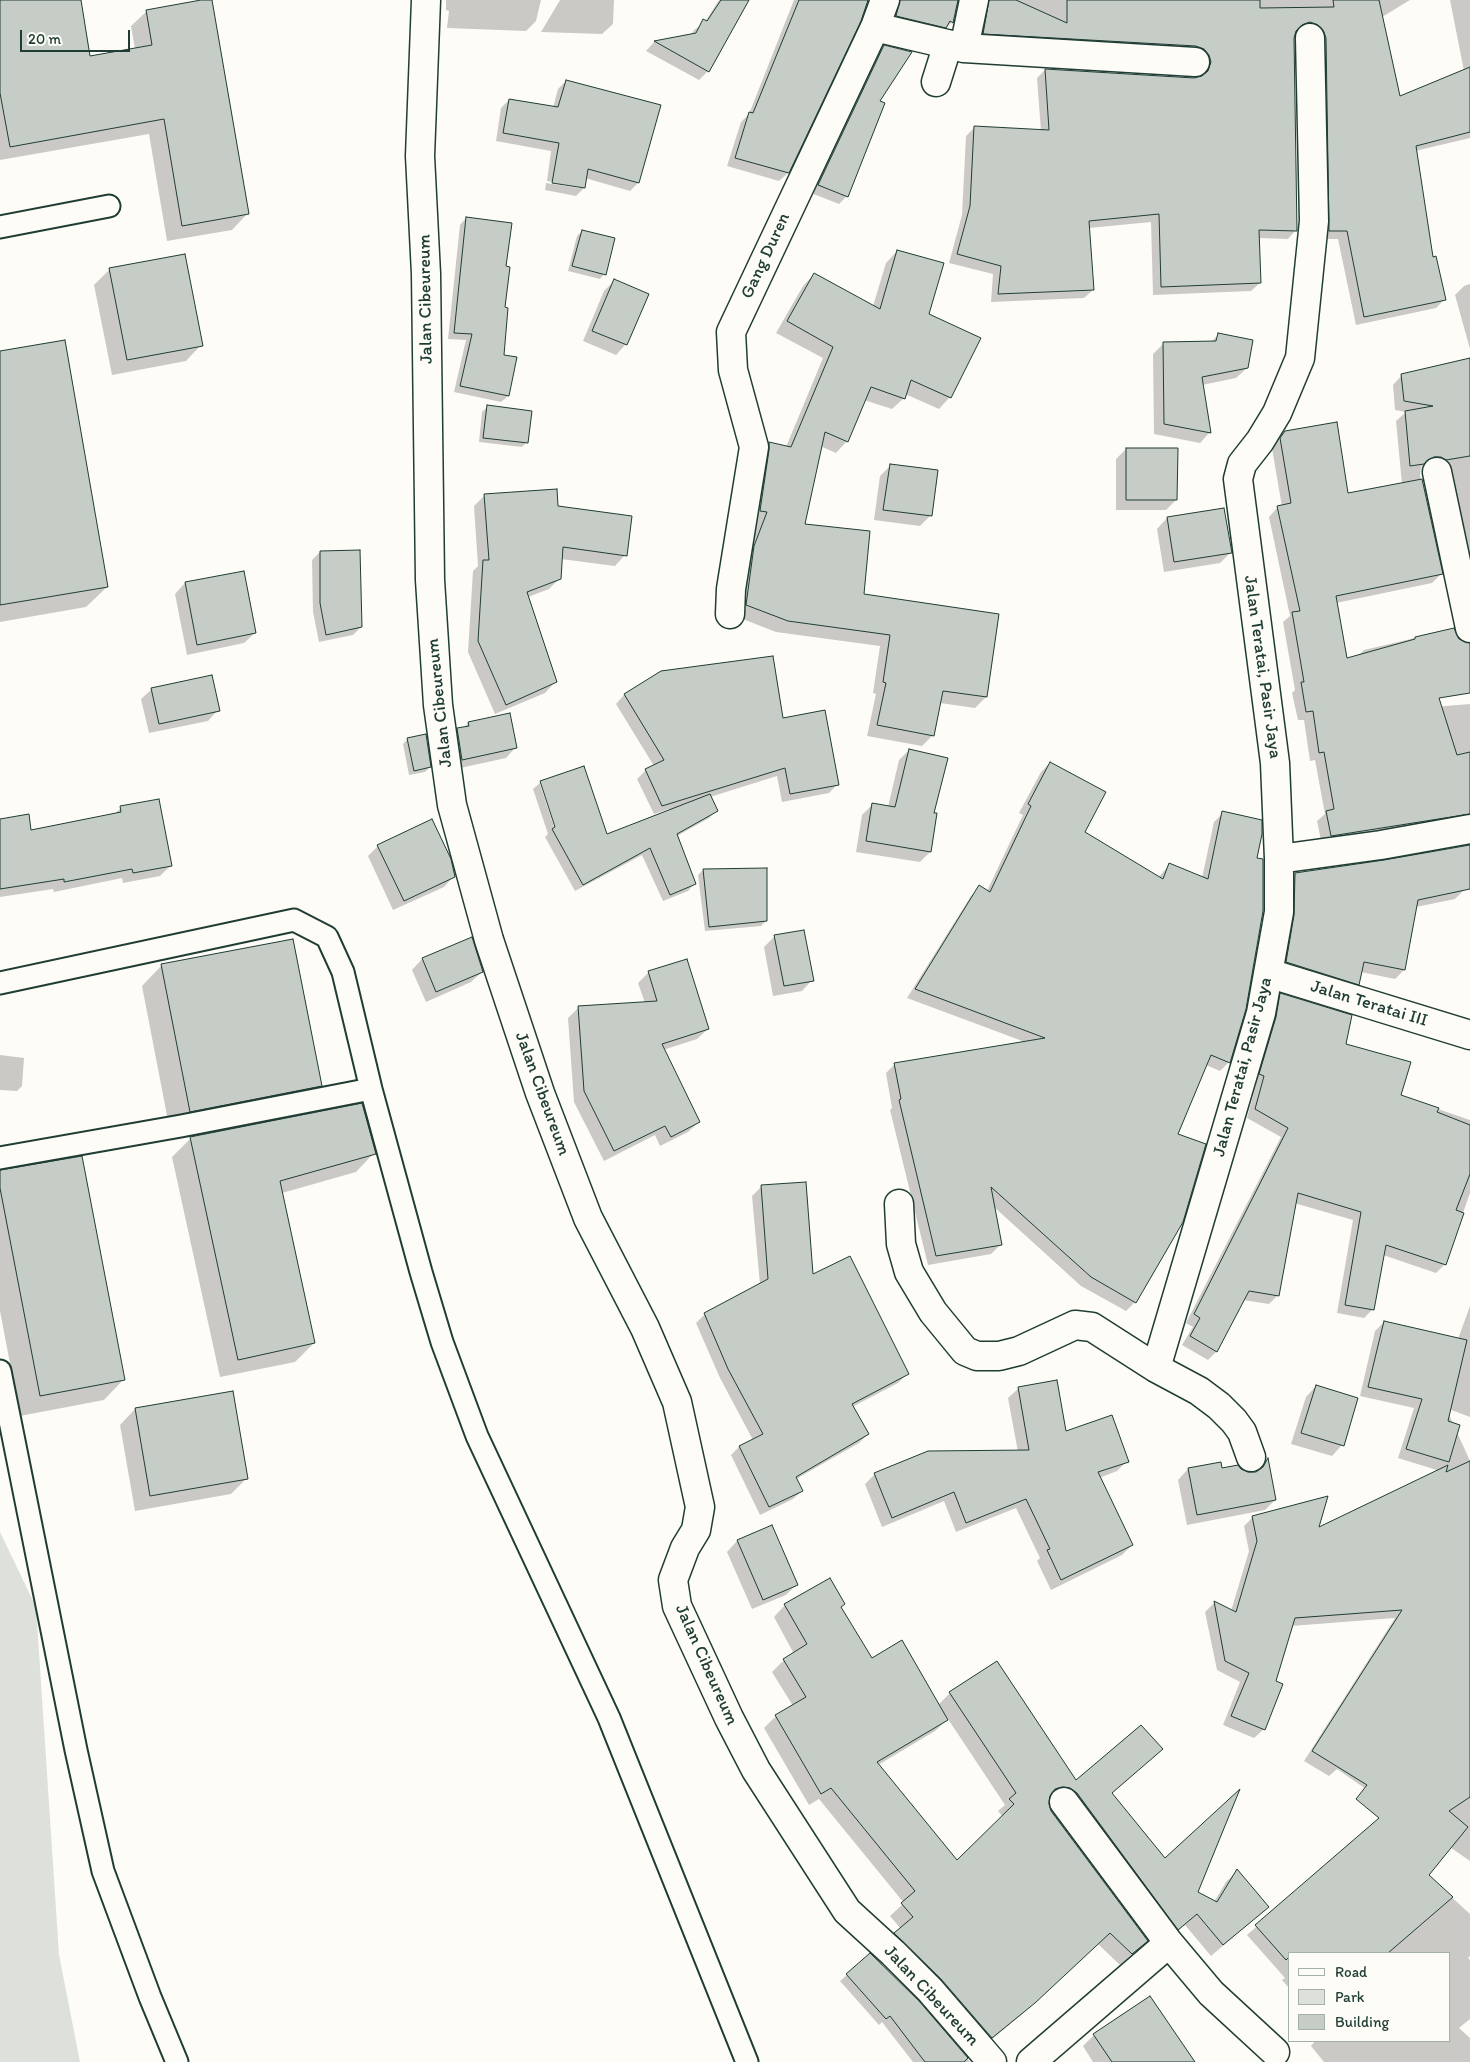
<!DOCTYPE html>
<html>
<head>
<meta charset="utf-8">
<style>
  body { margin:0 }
  #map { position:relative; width:1470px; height:2062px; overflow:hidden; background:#fdfcf7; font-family:Itim,sans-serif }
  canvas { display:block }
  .legend { position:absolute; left:1288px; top:1952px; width:162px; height:90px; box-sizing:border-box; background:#fdfcf7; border:1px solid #a4b0a9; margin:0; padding:6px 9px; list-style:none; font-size:15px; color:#1f3d34 }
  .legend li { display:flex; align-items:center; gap:10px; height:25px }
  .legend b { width:25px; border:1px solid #a4b0a9 }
  .scale { position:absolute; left:20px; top:30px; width:110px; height:22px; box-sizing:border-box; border:2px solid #1f3d34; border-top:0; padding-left:6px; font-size:15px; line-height:18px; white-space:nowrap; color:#1f3d34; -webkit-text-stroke:4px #fdfcf7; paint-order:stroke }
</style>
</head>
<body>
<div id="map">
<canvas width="1470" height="2062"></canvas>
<ul class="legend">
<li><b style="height:6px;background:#fdfcf7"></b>Road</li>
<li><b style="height:14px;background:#dde0db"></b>Park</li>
<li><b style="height:14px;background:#c6cdc7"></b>Building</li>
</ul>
<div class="scale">20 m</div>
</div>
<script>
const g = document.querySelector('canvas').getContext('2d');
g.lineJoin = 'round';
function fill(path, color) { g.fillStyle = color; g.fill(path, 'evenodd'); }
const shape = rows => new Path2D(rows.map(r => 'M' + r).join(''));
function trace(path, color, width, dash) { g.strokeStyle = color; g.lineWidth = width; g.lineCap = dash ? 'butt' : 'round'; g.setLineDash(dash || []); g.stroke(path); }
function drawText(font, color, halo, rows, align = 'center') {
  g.font = font + ' Itim,sans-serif'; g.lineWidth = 4; g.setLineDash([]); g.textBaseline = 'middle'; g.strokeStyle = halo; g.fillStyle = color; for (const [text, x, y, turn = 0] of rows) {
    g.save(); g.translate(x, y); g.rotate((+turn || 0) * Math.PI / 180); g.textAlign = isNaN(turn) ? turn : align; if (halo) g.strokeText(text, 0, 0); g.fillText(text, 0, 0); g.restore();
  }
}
const green = shape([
  [0,1532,36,1607,59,1955,80,2062,0,2062]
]);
const shadow = shape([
  [0,0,80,0,89,58,135,49,131,26,147,11,211,0,247,214,232,230,167,241,149,134,0,160],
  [446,0,541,0,536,21,526,31,447,28,449,11,446,10],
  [560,0,614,0,613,24,602,34,541,32],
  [719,0,747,0,708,71,699,80,646,51,654,42,691,35,694,30,705,22],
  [794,0,867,0,859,20,788,173,779,181,727,166,741,122,749,114],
  [890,0,957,0,952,22,944,30,888,24],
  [978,0,1410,0,1382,17,1399,97,1464,71,1450,0,1470,0,1470,138,1415,151,1432,258,1445,299,1436,308,1356,325,1338,239,1321,239,1301,30,1295,32,1293,38,1296,230,1288,239,1258,238,1260,283,1251,291,1153,295,1151,222,1089,228,1093,290,1084,298,991,302,993,274,949,263,962,215,966,136,975,127,1041,131,1037,78,1045,70,1194,79,1201,78,1203,72,975,42],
  [884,46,879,101,847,196,839,204,811,193,876,55],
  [566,81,660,106,638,183,630,191,585,178,584,188,576,196,545,190,546,183,579,188,579,186,547,181,551,151,496,141,501,108,509,100,553,108,558,89],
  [466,218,504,267,503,356,508,396,501,402,454,392,466,340,448,339,460,225],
  [582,231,604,274,600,279,568,271,577,236],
  [897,251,927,315,950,397,939,409,905,394,904,398,892,409,864,400,847,441,836,453,820,446,804,525,863,595,998,615,986,697,975,708,940,703,933,735,922,746,867,736,876,694,873,693,880,646,776,632,735,616,743,558,756,523,749,522,758,455,769,444,786,447,823,358,776,333,803,286,814,274,873,306,886,263],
  [110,269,201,345,186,361,112,375,94,285],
  [614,281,626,344,616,355,583,341,604,291],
  [1470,284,1470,349,1455,295,1464,286],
  [1218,335,1247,368,1236,378,1202,385,1210,432,1200,443,1154,434,1153,354,1164,343,1210,343],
  [0,352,107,587,86,607,0,622],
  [1470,359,1470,569,1433,466,1423,466,1421,467,1420,475,1441,574,1432,583,1336,603,1346,659,1358,656,1364,650,1453,629,1458,640,1470,644,1470,663,1397,710,1470,704,1470,817,1322,845,1317,821,1325,814,1315,760,1310,761,1304,720,1298,720,1292,693,1295,690,1283,622,1290,616,1269,517,1278,507,1282,507,1272,448,1285,432,1347,494,1402,484,1396,421,1406,412,1395,410,1393,385,1402,375],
  [487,407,527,442,522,447,479,442,482,412],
  [1126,449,1176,500,1166,510,1116,510,1116,459],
  [890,466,931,515,920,526,874,520,880,476],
  [485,495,557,507,625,555,615,566,561,559,560,578,549,589,528,597,555,682,545,693,495,714,468,652,473,571,478,566,474,506],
  [1167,518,1230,553,1220,563,1164,572,1157,529],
  [320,552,361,627,353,635,319,642,313,612,312,560],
  [185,583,255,633,244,643,187,655,175,594],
  [661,672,782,719,838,784,829,793,782,802,777,776,710,797,716,811,709,818,677,836,695,883,688,891,663,901,642,855,575,891,545,837,548,834,533,789,541,782,606,836,670,811,669,809,654,814,637,779,646,770,654,766,616,704,624,695],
  [540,784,542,784,558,832,556,833],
  [152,689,218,710,208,721,149,733,141,699],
  [468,723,516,747,506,758,451,770,447,740,458,730,463,729],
  [408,739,430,767,425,772,409,775,403,744],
  [909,750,930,852,920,862,856,852,862,815,873,804,888,807,899,760],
  [1050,763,1083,832,1158,878,1169,865,1202,878,1214,822,1223,813,1256,859,1229,1062,1220,1071,1206,1065,1176,1134,1135,1302,1126,1311,1081,1286,993,1206,1000,1245,991,1254,928,1265,890,1110,892,1108,886,1073,895,1064,1025,1042,907,998,971,896,980,887,987,891,1023,815,1019,813,1041,772],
  [121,808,171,865,160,876,123,883,122,878,54,892,53,889,0,897,0,820,30,831,113,815],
  [378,846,454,876,444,887,393,910,368,856],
  [703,870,766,921,761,926,705,931,698,875],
  [1295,874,1464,890,1455,899,1416,907,1404,970,1395,979,1356,971,1325,974,1316,983,1278,971,1286,883],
  [775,936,812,980,802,991,773,996,764,947],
  [471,939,482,972,471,982,426,1002,412,970,422,959],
  [162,965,320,1085,300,1106,170,1131,142,986],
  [648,973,708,1029,697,1039,663,1050,699,1122,688,1132,660,1146,655,1135,604,1161,574,1102,568,1018,579,1007,645,1003,638,983],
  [1281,995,1345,1044,1400,1096,1470,1120,1470,1193,1445,1264,1436,1273,1383,1255,1373,1309,1364,1318,1337,1313,1353,1220,1294,1203,1278,1295,1269,1304,1243,1300,1216,1352,1208,1360,1182,1345,1193,1327,1186,1323,1281,1137,1247,1118,1256,1085,1251,1083,1272,1003],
  [0,1055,24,1058,22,1086,17,1091,0,1090],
  [191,1138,374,1153,356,1172,282,1193,314,1343,295,1362,220,1377,172,1157],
  [0,1171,124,1379,104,1400,20,1416,0,1311],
  [761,1187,812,1276,907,1374,898,1383,852,1407,868,1434,859,1443,796,1479,802,1491,793,1499,760,1515,731,1455,739,1447,753,1440,720,1378,696,1323,705,1314,760,1285,752,1196],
  [1470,1306,1470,1417,1446,1408,1470,1461,1470,1861,1337,1769,1329,1776,1304,1761,1395,1618,1291,1626,1274,1682,1264,1729,1254,1738,1223,1725,1240,1682,1217,1670,1205,1612,1214,1603,1231,1611,1249,1551,1244,1526,1253,1517,1317,1529,1440,1471,1398,1458,1414,1408,1360,1396,1375,1331,1384,1322,1458,1339],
  [1316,1386,1342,1445,1332,1456,1291,1444,1306,1397],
  [1019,1388,1065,1433,1127,1461,1117,1471,1099,1478,1132,1545,1122,1555,1051,1590,1037,1561,1040,1558,1016,1508,956,1532,944,1501,882,1527,865,1484,875,1474,1018,1452,1008,1398],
  [135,1409,247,1478,231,1494,135,1511,120,1425],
  [1267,1461,1275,1500,1265,1510,1187,1525,1178,1480,1188,1469,1241,1470,1248,1473,1256,1473],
  [771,1527,796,1585,786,1595,752,1609,727,1552,737,1541],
  [785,1605,840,1608,872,1660,938,1705,950,1693,1076,1782,1161,1749,1111,1794,1165,1860,1196,1893,1214,1902,1226,1882,1237,1871,1268,1907,1211,1956,1185,1925,1166,1940,1059,1799,1048,1798,1047,1803,1050,1812,1146,1941,1120,1965,1098,1944,1020,2016,980,2049,884,1945,901,1929,890,1916,904,1903,819,1799,809,1805,764,1728,776,1716,793,1706,772,1672,784,1660,794,1654,774,1617],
  [948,1719,1005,1805,998,1811,1003,1817,957,1862,878,1765,935,1731],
  [1373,1825,1470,1914,1470,1956,1468,1958,1470,1960,1470,2019,1459,2028,1470,2038,1470,2062,1324,2062,1311,2046,1315,2041,1449,2041,1449,1953,1289,1953,1289,1988,1282,1980,1285,1978,1247,1935],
  [870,1955,918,2001,970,2062,913,2062,882,2022,879,2025,840,1981],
  [1150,1998,1193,2062,1093,2062,1083,2046,1094,2035]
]);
const building = shape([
  [0,0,81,0,90,56,152,45,146,10,201,0,212,0,249,214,182,226,164,119,10,147,0,93,0,0],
  [721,0,749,0,709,72,654,41,696,33,703,19,707,21,721,0],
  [799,0,868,0,861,21,789,173,735,158,749,112,753,113,799,0],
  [900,0,958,0,953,23,950,21,946,28,896,16,900,0],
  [989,0,1016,0,1067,23,1067,0,1260,0,1260,8,1334,7,1333,0,1379,0,1400,96,1470,67,1470,132,1416,146,1433,257,1436,256,1446,300,1364,317,1347,231,1329,231,1326,38,1323,30,1318,25,1310,22,1302,25,1296,31,1294,38,1297,231,1259,230,1261,283,1161,287,1159,214,1089,221,1094,290,998,294,1001,266,957,254,970,206,974,126,1049,130,1045,69,1194,78,1202,76,1208,71,1211,62,1209,55,1204,49,1196,46,983,34,989,0],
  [884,45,912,52,880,101,885,103,848,197,818,185,884,45],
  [566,80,661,105,639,183,588,169,585,188,552,183,559,143,503,133,509,99,558,107,566,80],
  [466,217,512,223,506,266,510,267,505,307,508,308,504,355,517,357,509,396,460,386,472,334,454,333,466,217],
  [582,230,615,238,606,275,572,266,582,230],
  [897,250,944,263,929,314,981,338,951,398,911,380,905,399,871,387,848,442,825,432,805,524,870,531,864,594,999,614,987,697,943,691,934,736,877,725,886,683,883,682,890,635,788,621,746,605,754,546,767,512,760,511,769,450,769,442,791,447,833,347,787,321,814,273,880,309,897,250],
  [185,254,203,346,127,360,109,268,185,254],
  [614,279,649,294,627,345,592,331,614,279],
  [1218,333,1253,340,1248,368,1202,377,1211,433,1164,424,1163,342,1216,341,1218,333],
  [65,340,108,587,0,605,0,351,65,340],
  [1470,358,1470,456,1446,460,1441,457,1434,457,1424,464,1410,466,1405,411,1433,406,1404,401,1401,374,1470,358],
  [487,405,532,411,528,443,483,438,487,405],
  [1337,422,1348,493,1422,479,1443,574,1336,596,1347,658,1415,639,1415,637,1454,628,1459,639,1470,643,1470,693,1439,698,1457,755,1470,752,1470,814,1331,836,1326,811,1334,809,1324,752,1319,753,1313,711,1306,712,1301,682,1304,682,1292,612,1300,611,1277,506,1291,503,1280,438,1285,431,1337,422],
  [1126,448,1178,448,1177,500,1126,500,1126,448],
  [890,464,938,470,932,516,883,510,890,464],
  [557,489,558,506,632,516,627,556,563,547,561,579,527,592,557,682,506,705,478,641,483,560,489,560,484,494,557,489],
  [1224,508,1232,553,1174,562,1167,517,1224,508],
  [360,550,362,627,326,635,320,603,320,551,360,550],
  [244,571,256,633,197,645,185,582,244,571],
  [773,656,783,718,825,710,839,785,790,794,785,768,662,806,645,769,664,760,624,694,661,671,773,656],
  [212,675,220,711,159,724,151,688,212,675],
  [510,713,517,748,462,760,457,728,469,726,468,722,510,713],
  [426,734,431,767,414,771,407,738,426,734],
  [909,749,948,758,934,813,937,813,931,852,866,841,872,803,895,807,909,749],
  [1050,762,1106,792,1085,832,1163,879,1169,863,1208,879,1222,811,1262,820,1262,834,1257,858,1263,859,1263,911,1246,1009,1230,1063,1211,1055,1178,1134,1206,1144,1183,1222,1136,1303,1091,1277,991,1187,1002,1245,936,1256,899,1100,901,1099,894,1063,1045,1038,915,989,979,885,990,892,1031,806,1028,804,1050,762],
  [584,766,607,834,710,794,718,811,677,834,696,884,670,895,650,848,583,885,552,829,555,827,540,781,584,766],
  [159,799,172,866,133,873,132,869,64,882,64,879,0,889,0,819,29,814,31,830,121,812,120,806,159,799],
  [432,819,451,859,455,877,404,901,377,845,432,819],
  [1470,845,1470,889,1418,900,1405,970,1364,962,1359,985,1286,962,1294,915,1295,873,1384,860,1470,845],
  [767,868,767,921,709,927,703,869,767,868],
  [804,930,814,981,784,986,774,935,804,930],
  [472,937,483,972,436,992,422,958,472,937],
  [293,939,322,1086,190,1112,161,964,293,939],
  [687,959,709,1029,662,1044,700,1122,671,1137,665,1126,614,1151,584,1091,578,1006,657,1001,648,971,687,959],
  [1280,993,1352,1015,1346,1044,1411,1062,1401,1095,1439,1108,1437,1112,1470,1125,1470,1174,1456,1210,1464,1213,1446,1265,1386,1245,1374,1310,1345,1305,1361,1212,1298,1193,1279,1296,1249,1291,1217,1352,1190,1336,1200,1318,1194,1314,1288,1128,1255,1109,1264,1076,1259,1074,1276,1017,1280,993],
  [362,1103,376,1154,280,1181,315,1343,238,1360,190,1137,362,1103],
  [82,1156,125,1380,40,1396,0,1188,0,1170,82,1156],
  [806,1182,813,1274,850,1256,909,1374,852,1404,869,1434,796,1477,803,1491,769,1507,739,1446,763,1434,728,1369,704,1313,768,1279,761,1185,806,1182],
  [1384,1321,1467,1340,1448,1421,1460,1425,1449,1462,1406,1449,1422,1399,1368,1387,1384,1321],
  [1057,1380,1066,1431,1112,1415,1129,1462,1098,1472,1133,1545,1061,1580,1047,1550,1050,1549,1026,1499,966,1523,954,1492,892,1518,874,1473,928,1451,1029,1450,1018,1387,1057,1380],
  [1316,1385,1358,1398,1344,1446,1301,1433,1316,1385],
  [233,1391,248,1479,150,1496,135,1408,233,1391],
  [1268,1458,1276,1500,1197,1515,1188,1468,1221,1462,1222,1468,1238,1465,1241,1469,1248,1472,1256,1472,1263,1467,1268,1458],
  [1470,1461,1470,1797,1449,1811,1468,1827,1429,1875,1453,1897,1388,1953,1289,1953,1289,1957,1286,1960,1255,1925,1379,1818,1356,1799,1367,1785,1312,1751,1402,1610,1295,1618,1276,1681,1283,1684,1265,1730,1231,1716,1249,1673,1225,1661,1214,1601,1236,1612,1257,1541,1252,1516,1328,1496,1319,1527,1448,1465,1446,1472,1470,1461],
  [772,1525,798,1585,763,1600,737,1540,772,1525],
  [830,1578,845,1604,841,1607,872,1658,902,1640,948,1720,877,1762,957,1860,1014,1804,1009,1799,1016,1793,949,1692,997,1661,1076,1780,1141,1725,1163,1749,1112,1793,1165,1858,1240,1789,1198,1892,1217,1902,1237,1869,1269,1907,1223,1945,1197,1914,1178,1930,1077,1793,1070,1788,1062,1787,1055,1789,1050,1796,1049,1804,1051,1811,1148,1941,1132,1954,1110,1933,1035,2003,992,2038,941,1979,894,1933,913,1917,901,1903,915,1891,831,1788,821,1794,775,1715,806,1697,783,1659,807,1644,784,1604,830,1578],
  [870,1953,919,2001,968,2058,964,2062,925,2062,890,2016,886,2019,846,1974,870,1953],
  [1150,1996,1195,2062,1112,2062,1093,2034,1150,1996]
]);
const lane = shape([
  [0,227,109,206],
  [0,983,294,920,327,937,343,972,371,1089,421,1272,442,1342,477,1436,609,1718,747,2062],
  [0,1158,181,1126,371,1089],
  [0,1371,76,1750,103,1871,150,1997,177,2062]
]);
const street = shape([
  [426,0,420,156,426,274,430,580,438,705,452,805,489,940,540,1093,588,1218,645,1328,677,1402,700,1507,696,1530,685,1548,673,1580,677,1606,729,1718,756,1770,847,1911,893,1953,930,1990,992,2062],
  [875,27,964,48,1195,62],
  [964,48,974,0],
  [936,82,948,44],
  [1437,472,1470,628],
  [730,614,731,589,754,447,733,370,731,332,875,27,885,0],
  [1279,859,1381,845,1470,829],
  [1268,973,1470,1035],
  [899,1204,901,1244,909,1272,933,1312,965,1351,977,1356,999,1356,1019,1351,1075,1325,1092,1327,1156,1368],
  [1251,1457,1242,1432,1234,1421,1219,1406,1199,1391,1156,1368,1261,1013,1279,912,1279,859,1275,763,1238,479,1242,464,1260,441,1277,413,1300,358,1314,221,1310,38],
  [1064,1802,1169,1943],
  [1031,2062,1169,1943,1211,1993,1275,2052]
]);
const streetNames = [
  ["Gang Duren",766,256,-65],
  ["Jalan Cibeureum",426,299,-91],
  ["Jalan Teratai, Pasir Jaya",1262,667,82],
  ["Jalan Cibeureum",440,703,-96],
  ["Jalan Teratai III",1369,1004,17],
  ["Jalan Teratai, Pasir Jaya",1243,1067,-75],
  ["Jalan Cibeureum",542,1094,70],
  ["Jalan Cibeureum",706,1665,66],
  ["Jalan Cibeureum",931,1996,47]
];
fill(green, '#dde0db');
fill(shadow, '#0003');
fill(building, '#c6cdc7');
trace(building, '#1f3d34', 1);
trace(lane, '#1f3d34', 25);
trace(street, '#1f3d34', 31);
trace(lane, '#fdfcf7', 21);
trace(street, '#fdfcf7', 28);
drawText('18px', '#1f3d34', '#fdfcf7', streetNames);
</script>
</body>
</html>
